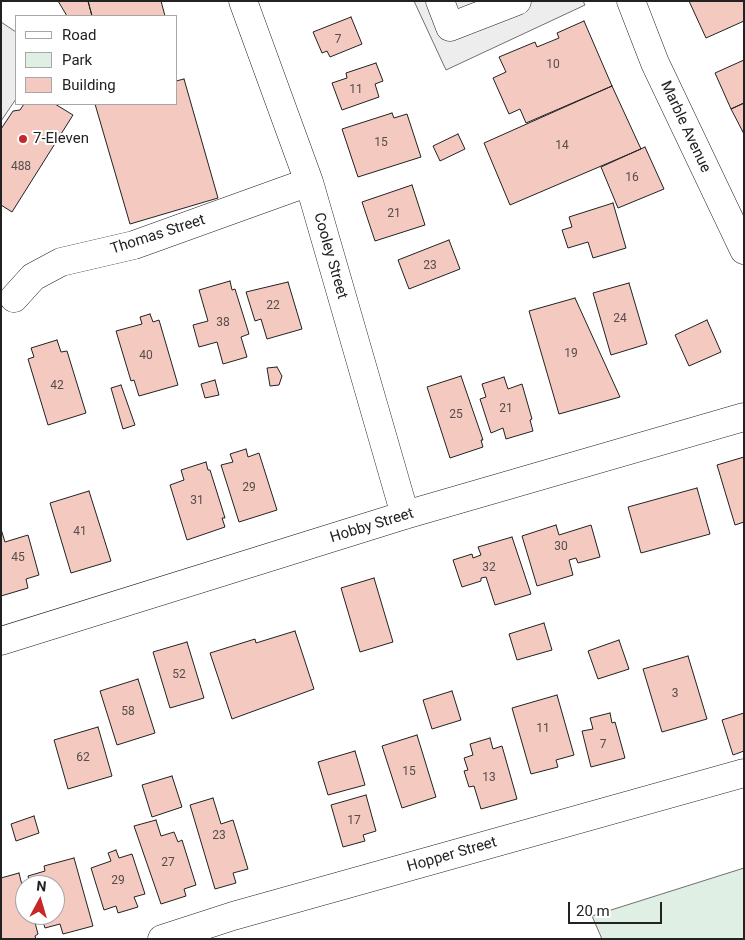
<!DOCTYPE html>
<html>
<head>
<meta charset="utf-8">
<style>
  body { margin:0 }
  #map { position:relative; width:745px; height:940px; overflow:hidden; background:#fff; font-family:Roboto,sans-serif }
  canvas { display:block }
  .frame { position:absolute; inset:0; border:2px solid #222; pointer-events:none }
  .legend { position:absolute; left:15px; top:15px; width:162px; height:90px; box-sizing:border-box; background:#fff; border:1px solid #a7a7a7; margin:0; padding:6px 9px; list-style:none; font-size:15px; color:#222 }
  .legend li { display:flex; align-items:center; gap:10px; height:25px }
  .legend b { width:25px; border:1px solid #a7a7a7 }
  .north { position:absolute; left:15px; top:875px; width:50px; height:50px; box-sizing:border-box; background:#fff; border:1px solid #a7a7a7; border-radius:50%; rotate:6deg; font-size:14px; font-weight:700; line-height:20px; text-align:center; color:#222 }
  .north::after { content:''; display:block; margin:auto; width:18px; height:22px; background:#c62828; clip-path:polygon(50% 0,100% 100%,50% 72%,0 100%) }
  .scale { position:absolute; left:568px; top:902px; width:94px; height:22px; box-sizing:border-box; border:2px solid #222; border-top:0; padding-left:6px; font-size:15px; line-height:18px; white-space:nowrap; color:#222; -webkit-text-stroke:4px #fff; paint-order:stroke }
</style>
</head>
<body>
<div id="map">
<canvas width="745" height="940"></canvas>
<div class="frame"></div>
<ul class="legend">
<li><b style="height:6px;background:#fff"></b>Road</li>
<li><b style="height:14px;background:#e0efe3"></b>Park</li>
<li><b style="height:14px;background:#f3c9c0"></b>Building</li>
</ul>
<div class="north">N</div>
<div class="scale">20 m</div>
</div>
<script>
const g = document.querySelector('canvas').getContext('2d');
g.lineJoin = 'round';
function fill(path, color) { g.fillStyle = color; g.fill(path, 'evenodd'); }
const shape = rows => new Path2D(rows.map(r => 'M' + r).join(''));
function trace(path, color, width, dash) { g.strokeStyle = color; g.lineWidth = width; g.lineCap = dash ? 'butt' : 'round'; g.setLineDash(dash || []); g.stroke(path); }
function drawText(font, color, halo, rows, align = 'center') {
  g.font = font + ' Roboto,sans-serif'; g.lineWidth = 4; g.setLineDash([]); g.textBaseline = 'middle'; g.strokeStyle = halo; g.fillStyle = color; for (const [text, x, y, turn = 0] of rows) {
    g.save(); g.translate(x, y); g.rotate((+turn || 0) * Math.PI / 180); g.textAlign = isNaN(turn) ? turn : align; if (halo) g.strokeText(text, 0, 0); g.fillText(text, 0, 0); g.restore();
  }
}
const green = shape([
  [744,868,744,939,602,939,592,916,744,868]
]);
const parking = shape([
  [414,1,583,1,585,5,446,70,414,1],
  [1,22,16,32,16,99,1,121,1,22]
]);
const building = shape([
  [58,1,88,1,92,16,67,16,58,1],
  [88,1,161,1,165,16,92,16,88,1],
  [689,1,744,1,744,21,706,38,689,1],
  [351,17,362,44,330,57,327,51,322,53,313,32,351,17],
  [584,21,612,86,526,123,520,109,509,114,493,78,506,72,499,57,535,42,537,47,559,38,557,33,584,21],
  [744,60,744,103,731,109,715,73,744,60],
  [376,63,383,81,375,84,379,97,342,110,332,83,347,78,346,73,376,63],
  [184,79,218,198,130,224,95,104,176,104,176,81,184,79],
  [612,86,641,149,510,205,484,143,612,86],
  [744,103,744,134,731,109,744,103],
  [24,104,55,104,73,115,12,212,1,205,1,129,13,111,20,110,24,104],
  [392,113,394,118,407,114,421,157,358,177,342,129,392,113],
  [458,134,465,149,440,161,433,146,458,134],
  [645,147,664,189,618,208,601,167,645,147],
  [412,185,425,225,375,241,362,202,412,185],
  [613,203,626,248,593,258,588,242,568,248,562,230,572,227,569,217,613,203],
  [449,240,460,269,409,289,398,260,449,240],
  [230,281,232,290,235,289,249,334,241,337,247,357,223,364,217,342,199,347,193,325,208,321,199,290,230,281],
  [288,282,302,329,267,339,261,319,255,321,246,292,288,282],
  [629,283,647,344,611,355,593,293,629,283],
  [575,298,620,397,559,414,529,311,575,298],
  [150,314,153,322,159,320,178,385,139,396,134,380,131,381,116,331,142,324,140,317,150,314],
  [707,320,721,352,689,366,675,335,707,320],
  [57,340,61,352,67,351,86,413,48,425,28,359,34,357,31,348,57,340],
  [277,367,282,376,279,385,270,386,267,368,277,367],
  [461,376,483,440,481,440,483,447,450,458,427,387,461,376],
  [504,377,508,389,522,384,532,419,530,420,533,431,506,439,503,428,491,433,480,399,486,397,482,384,504,377],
  [215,380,219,395,205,398,201,384,215,380],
  [121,385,135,425,123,429,111,388,121,385],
  [246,449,248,457,259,453,277,510,239,522,221,465,233,462,230,454,246,449],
  [744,457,744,522,735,525,717,465,744,457],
  [206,462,208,470,210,470,225,518,222,518,225,527,187,540,170,485,184,480,181,470,206,462],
  [697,488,710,534,641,553,628,507,697,488],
  [89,491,111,561,71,573,50,503,89,491],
  [556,525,559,535,591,525,600,557,578,563,576,558,569,560,573,575,537,586,522,536,556,525],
  [1,529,5,542,28,535,39,575,26,579,28,588,1,596,1,529],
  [512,537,531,594,495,605,486,577,481,578,481,581,462,587,453,560,472,554,473,558,481,555,478,547,512,537],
  [374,578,393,642,360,652,341,588,374,578],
  [544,623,552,650,517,660,509,634,544,623],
  [295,631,314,689,232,719,210,653,255,639,256,643,295,631],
  [619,640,629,669,598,679,588,651,619,640],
  [187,642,204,698,170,708,153,652,187,642],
  [688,656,707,719,662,732,643,669,688,656],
  [138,679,155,733,117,745,100,691,138,679],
  [452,691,461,720,432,729,423,700,452,691],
  [557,695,574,755,556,760,558,767,531,774,512,708,557,695],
  [610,713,612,723,615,722,625,758,591,767,582,731,593,729,590,718,610,713],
  [744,713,744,751,733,755,722,720,744,713],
  [98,727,112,776,68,789,54,740,98,727],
  [417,735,436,797,402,808,382,746,417,735],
  [490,738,493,749,502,746,517,799,481,809,474,786,469,787,464,771,468,770,464,758,473,755,470,744,490,738],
  [355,751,365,785,328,795,318,762,355,751],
  [172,776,182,807,152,817,142,785,172,776],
  [366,795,376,831,363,835,365,841,343,847,331,805,366,795],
  [213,798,221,824,233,820,248,869,233,873,236,883,215,889,190,805,213,798],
  [34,816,39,833,16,841,11,824,34,816],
  [156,820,161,836,174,832,178,842,182,840,196,885,184,889,186,896,161,904,134,826,156,820],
  [116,850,119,858,132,854,145,894,134,897,138,907,118,913,116,906,104,910,91,868,111,861,108,853,116,850],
  [74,858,93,926,63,934,60,924,45,928,41,915,55,915,55,885,30,885,28,876,45,871,44,866,74,858],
  [19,873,23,889,25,888,25,915,33,915,38,934,35,936,36,939,1,939,1,878,19,873]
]);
const minor = shape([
  [243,1,309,182,405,515],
  [440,1,450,27,517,1],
  [631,1,655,63,744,250],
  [14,298,33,277,61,262,134,245,309,182],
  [1,641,405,515,744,417],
  [162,939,233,916,744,773]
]);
const markers = [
  [23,139,5,"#c62828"]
];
const numberNames = [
  ["7",338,40],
  ["10",553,65],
  ["11",356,90],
  ["15",381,143],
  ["14",562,146],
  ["488",21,167],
  ["16",632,178],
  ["21",394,214],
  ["23",430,266],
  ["22",273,306],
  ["24",620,319],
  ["38",223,323],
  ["19",571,354],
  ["40",146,356],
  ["42",57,386],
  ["21",506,409],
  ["25",456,415],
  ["29",249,488],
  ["31",197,501],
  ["41",80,532],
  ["30",561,547],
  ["45",18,558],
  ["32",489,568],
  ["52",179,675],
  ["3",675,694],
  ["58",128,712],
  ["11",543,729],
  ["7",603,745],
  ["62",83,758],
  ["15",409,772],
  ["13",489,778],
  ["17",354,821],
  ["23",219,836],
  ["27",168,863],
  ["29",118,881]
];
const streetNames = [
  ["Marble Avenue",685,127,65],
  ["Thomas Street",158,235,-18],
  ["Cooley Street",330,256,74],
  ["Hobby Street",372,526,-17],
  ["Hopper Street",452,855,-16]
];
const poiNames = [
  ["7-Eleven",33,139]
];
fill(green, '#e0efe3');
trace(green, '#6f6f6f', 1);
fill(parking, '#ededed');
trace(parking, '#6f6f6f', 1);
fill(building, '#f3c9c0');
trace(building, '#222', 1);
trace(minor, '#222', 29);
trace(minor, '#fff', 28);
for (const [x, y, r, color] of markers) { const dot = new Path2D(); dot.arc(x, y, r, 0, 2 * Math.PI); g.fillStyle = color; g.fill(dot); trace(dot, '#fff', 2); }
drawText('12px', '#564c4a', null, numberNames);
drawText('15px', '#222', '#fff', streetNames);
drawText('15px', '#222', '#fff', poiNames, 'left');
</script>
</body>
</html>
